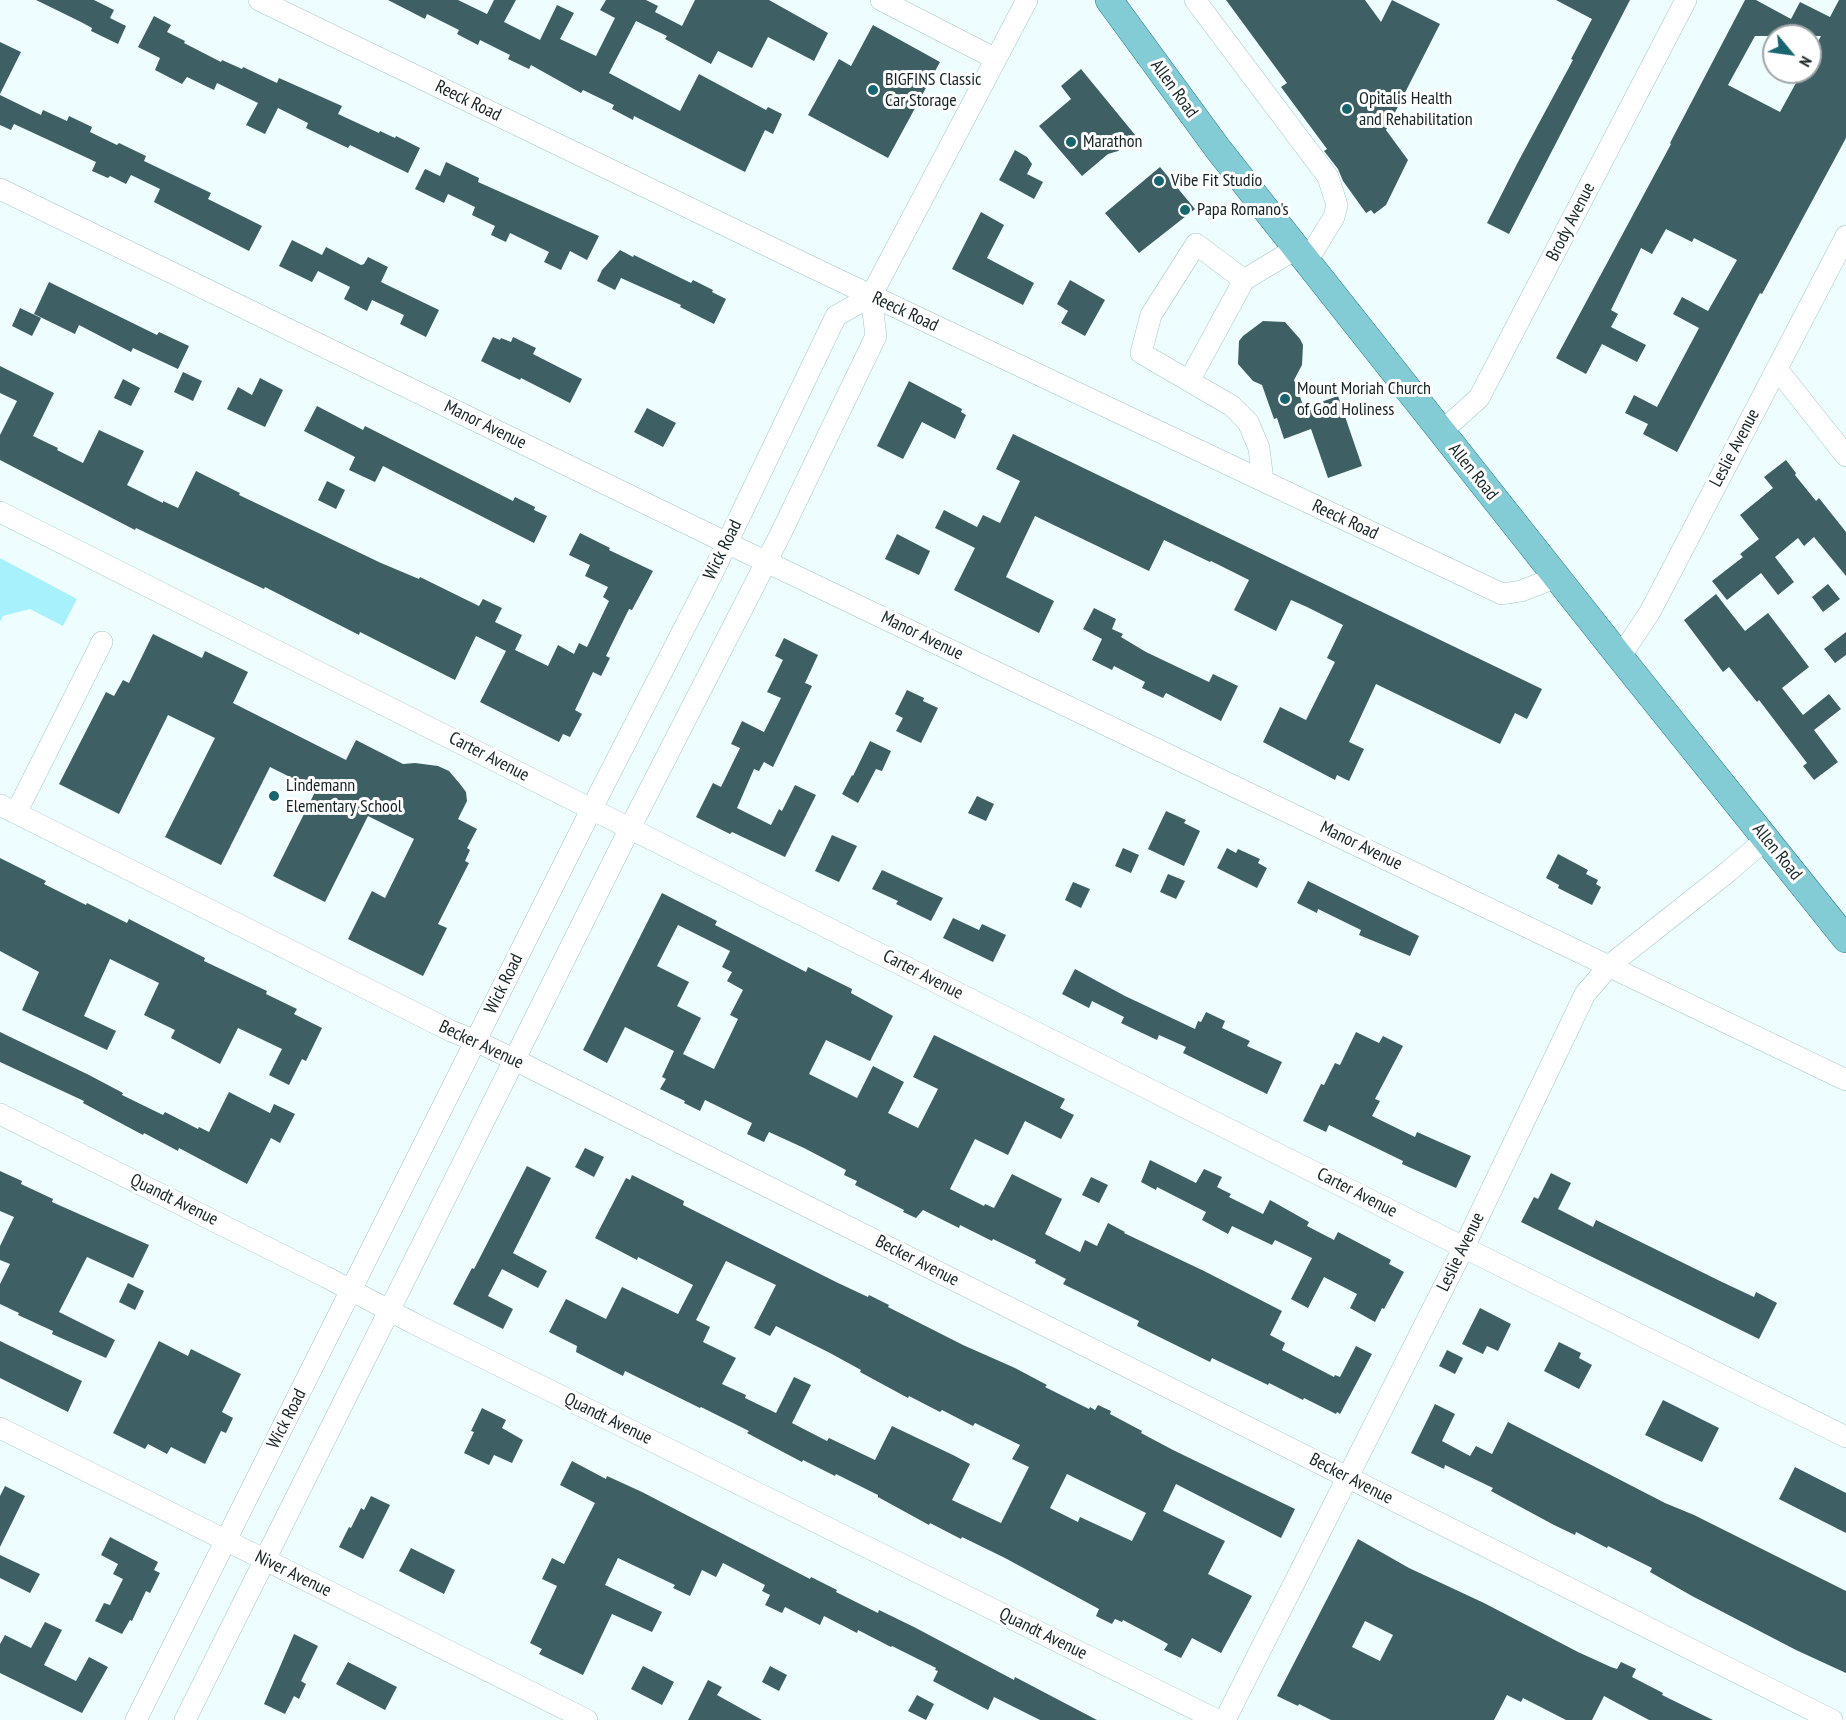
<!DOCTYPE html>
<html>
<head>
<meta charset="utf-8">
<style>
  body { margin:0 }
  #map { position:relative; width:1846px; height:1720px; overflow:hidden; background:#eefdff; font-family:"PT Sans Narrow",sans-serif }
  canvas { display:block }
  .north { position:absolute; left:1762px; top:24px; width:60px; height:60px; box-sizing:border-box; background:#fff; border:2px solid #a1a7a8; border-radius:50%; rotate:119deg; font-size:16px; font-weight:700; line-height:24px; text-align:center; color:#152325 }
  .north::after { content:''; display:block; margin:auto; width:21px; height:27px; background:#18656f; clip-path:polygon(50% 0,100% 100%,50% 72%,0 100%) }
</style>
</head>
<body>
<div id="map">
<canvas width="1846" height="1720"></canvas>
<div class="north">N</div>
</div>
<script>
const g = document.querySelector('canvas').getContext('2d');
g.lineJoin = 'round';
function fill(path, color) { g.fillStyle = color; g.fill(path, 'evenodd'); }
const shape = rows => new Path2D(rows.map(r => 'M' + r).join(''));
function trace(path, color, width, dash) { g.strokeStyle = color; g.lineWidth = width; g.lineCap = dash ? 'butt' : 'round'; g.setLineDash(dash || []); g.stroke(path); }
function drawText(font, color, halo, rows, align = 'center') {
  g.font = font + ' "PT Sans Narrow",sans-serif'; g.lineWidth = 6; g.setLineDash([]); g.textBaseline = 'middle'; g.strokeStyle = halo; g.fillStyle = color; for (const [text, x, y, turn = 0] of rows) {
    g.save(); g.translate(x, y); g.rotate((+turn || 0) * Math.PI / 180); g.textAlign = isNaN(turn) ? turn : align; if (halo) g.strokeText(text, 0, 0); g.fillText(text, 0, 0); g.restore();
  }
}
const green = shape([
  [0,558,77,599,63,626,30,609,3,616,0,622]
]);
const building = shape([
  [36,0,94,0,114,10,110,18,126,26,118,44,91,31,92,28,81,22],
  [388,0,458,0,487,14,494,0,516,0,504,22,540,40,557,5,574,13,560,39,596,56,615,18,600,10,606,0,646,0,658,6,655,12,682,26,695,0,769,0,828,33,814,61,768,37,752,68,718,51,711,64,665,39,667,36,636,21,609,73,680,111,699,74,766,110,768,107,782,114,773,134,765,130,745,172,634,116,633,120,612,109,614,105,583,90,581,93,531,65,529,69,508,59,510,55,480,40,478,45,457,34,459,30,427,14,425,19],
  [1226,0,1365,0,1381,22,1392,0,1440,24,1386,130,1408,160,1386,205,1374,214,1371,210,1366,213,1343,181,1338,169,1324,151,1327,149,1281,87,1287,83],
  [1556,0,1630,0,1509,234,1487,223,1518,162,1573,60,1571,59,1592,19],
  [1745,0,1756,0,1791,19,1800,2,1830,17,1839,0,1846,0,1846,138,1762,294,1760,293,1677,452,1643,434,1648,424,1625,413,1634,395,1657,407,1699,328,1673,314,1682,297,1708,311,1737,260,1694,238,1692,242,1666,229,1652,254,1641,248,1611,310,1618,314,1611,327,1646,345,1637,362,1602,344,1586,374,1556,358,1671,144,1670,143],
  [1755,36,1821,36,1810,56,1810,72,1802,72,1780,112,1728,85],
  [154,16,171,25,167,32,185,41,184,43,221,62,222,60,242,69,243,67,277,83,279,78,342,106,338,114,379,133,380,131,395,138,396,136,420,148,408,173,350,145,348,148,306,128,308,123,278,108,265,134,246,125,258,103,217,83,214,90,187,77,182,84,155,70,160,58,138,47],
  [873,25,940,62,888,158,808,115,839,59,851,66],
  [0,42,21,52,0,94],
  [1081,69,1136,136,1118,151,1108,154,1082,176,1039,126,1071,99,1061,86],
  [0,95,41,115,43,110,67,121,69,116,92,127,90,132,117,145,119,143,146,156,144,161,211,193,208,199,262,226,249,251,154,202,160,189,131,175,126,184,110,176,108,178,92,171,96,162,14,124,11,130,0,125],
  [1015,150,1027,157,1032,164,1027,174,1043,182,1034,199,999,180],
  [446,162,479,178,478,182,599,236,587,260,570,251,561,270,544,262,549,252,510,233,506,242,491,235,495,226,472,215,475,207,448,194,444,203,415,189,425,169,440,176],
  [1160,167,1195,209,1139,253,1105,213],
  [981,212,1004,225,987,258,1034,283,1023,305,952,269],
  [292,240,322,255,326,247,361,265,364,264,368,257,388,267,381,282,439,310,426,337,400,324,404,315,372,300,367,311,344,299,350,287,318,271,312,282,279,266],
  [620,250,633,257,634,255,691,283,693,280,713,290,712,292,726,299,714,324,680,307,681,305,621,278,615,290,597,281,602,270],
  [1070,280,1105,300,1085,336,1061,323,1068,311,1057,304],
  [49,282,157,335,159,332,189,346,178,369,133,348,131,352,79,325,75,334,34,314],
  [20,308,41,318,32,336,12,326],
  [1263,321,1285,322,1300,339,1303,345,1302,365,1294,380,1304,408,1338,396,1362,466,1328,478,1311,429,1284,439,1277,418,1274,419,1262,385,1253,381,1238,364,1239,341,1243,336],
  [493,337,500,340,501,338,511,342,513,337,536,348,533,354,582,379,570,403,521,378,520,380,481,361],
  [0,366,54,393,33,436,58,448,57,450,83,463,99,430,144,451,127,485,163,503,163,501,178,508,196,471,240,493,239,495,381,563,419,579,420,577,479,606,483,599,502,608,495,622,522,635,515,650,548,666,558,645,574,654,579,643,587,647,609,601,603,597,608,587,585,576,590,565,569,555,580,533,610,548,609,550,653,571,632,610,629,609,606,656,610,658,601,676,593,672,575,710,582,714,570,737,563,734,559,742,480,702,506,651,476,636,455,680,360,632,359,635,265,587,264,589,136,528,135,530,0,460,0,435,17,401,0,393],
  [183,372,202,381,193,401,174,392],
  [260,378,283,390,265,427,227,409,238,387,252,395],
  [123,379,140,388,131,406,114,398],
  [909,381,962,409,961,412,966,415,955,439,922,422,903,459,877,446],
  [317,406,363,430,365,426,513,501,515,497,535,507,534,510,547,516,534,543,383,466,375,482,349,470,355,457,304,431],
  [647,408,676,423,663,447,634,432],
  [1013,434,1542,689,1527,719,1515,713,1500,744,1376,684,1349,742,1364,749,1349,781,1337,775,1335,780,1263,742,1280,707,1306,720,1335,662,1327,658,1343,625,1307,607,1291,600,1276,631,1234,610,1249,580,1211,561,1210,562,1164,540,1149,571,1035,516,1006,577,1054,601,1039,633,954,590,975,548,935,528,944,510,977,527,983,515,1000,523,1020,481,996,469],
  [1786,460,1796,473,1795,475,1816,501,1819,498,1846,532,1846,576,1814,537,1804,546,1798,538,1775,557,1794,582,1778,595,1761,573,1727,600,1712,581,1743,557,1740,554,1759,539,1740,515,1773,488,1764,477],
  [327,481,345,490,336,509,318,500],
  [897,534,930,551,919,575,885,559],
  [1828,584,1840,599,1823,612,1812,597],
  [1716,594,1745,631,1768,613,1809,667,1782,688,1803,715,1829,694,1841,709,1814,730,1838,762,1814,780,1803,766,1807,763,1759,700,1757,702,1729,667,1723,672,1684,620],
  [1094,608,1116,619,1112,629,1123,634,1121,637,1146,652,1209,682,1213,674,1238,686,1221,721,1166,693,1163,698,1142,688,1145,682,1114,666,1112,670,1092,660,1102,639,1083,629],
  [1846,632,1846,655,1835,663,1824,649],
  [153,634,202,658,205,651,248,672,233,703,346,760,356,740,403,764,415,763,438,766,449,771,460,784,466,792,467,801,458,819,477,829,467,848,470,850,465,861,469,863,438,924,447,928,423,976,348,939,372,891,385,898,414,839,368,816,325,902,273,876,316,790,270,767,221,865,165,837,215,738,168,715,119,814,59,784,106,692,114,696,123,680,129,683],
  [784,638,818,655,805,683,812,686,773,767,764,762,759,771,754,769,737,808,771,825,779,809,782,811,795,785,816,795,785,857,732,832,730,834,696,817,713,783,721,787,740,748,731,744,742,721,764,732,781,698,767,692,783,660,775,656],
  [907,690,924,698,923,701,938,708,921,743,896,731,903,718,895,714],
  [870,741,891,751,882,771,876,769,858,803,842,794,852,775,853,776],
  [977,796,994,804,986,821,968,813],
  [1166,811,1186,820,1184,823,1200,831,1184,866,1148,849],
  [832,835,857,846,839,882,815,871],
  [1123,848,1139,855,1131,873,1115,866],
  [1227,848,1236,853,1238,849,1260,859,1258,863,1267,868,1257,888,1217,868],
  [1558,854,1588,870,1586,874,1598,880,1596,884,1601,887,1592,905,1558,888,1559,885,1546,878],
  [0,858,46,881,44,884,86,905,87,903,127,923,129,919,205,958,204,961,267,991,266,994,297,1009,294,1014,322,1028,306,1061,302,1059,289,1085,269,1075,282,1049,238,1028,220,1064,171,1038,175,1030,144,1015,159,983,110,959,84,1016,116,1031,107,1050,22,1010,39,972,0,951],
  [882,870,943,898,931,921,896,904,898,901,872,889],
  [1168,874,1185,881,1176,899,1160,892],
  [1308,881,1419,936,1410,956,1359,935,1361,930,1318,909,1317,913,1297,903],
  [1073,882,1090,889,1081,908,1065,900],
  [662,893,717,921,715,925,806,972,808,967,852,989,851,993,893,1016,870,1061,826,1040,809,1074,857,1098,873,1066,904,1082,888,1113,918,1128,938,1089,913,1077,934,1035,1065,1099,1060,1108,1074,1115,1061,1139,1025,1121,1008,1155,975,1139,950,1189,984,1206,985,1204,994,1208,1012,1174,1062,1199,1045,1234,1080,1252,1085,1240,1097,1246,1108,1223,1125,1232,1124,1233,1204,1271,1282,1311,1270,1335,1285,1343,1282,1350,1334,1377,1335,1375,1340,1377,1356,1346,1372,1354,1340,1414,1337,1412,1336,1414,1304,1398,1303,1400,1269,1383,1268,1385,1212,1358,1210,1362,1137,1326,1139,1321,1063,1284,1066,1279,1035,1263,1036,1260,993,1239,992,1241,960,1225,959,1228,923,1210,916,1218,903,1212,904,1210,855,1185,857,1181,844,1175,846,1170,804,1148,769,1132,764,1142,747,1134,752,1123,705,1100,700,1111,684,1103,685,1101,660,1089,666,1079,662,1077,674,1051,625,1027,607,1063,583,1050],
  [678,925,730,951,722,967,732,972,727,981,743,990,730,1015,738,1019,714,1069,683,1054,701,1018,677,1006,689,982,657,966],
  [953,918,979,930,982,924,1006,935,993,962,943,938],
  [1075,969,1125,996,1195,1029,1198,1021,1201,1022,1206,1012,1225,1021,1222,1028,1250,1041,1247,1046,1282,1062,1267,1094,1183,1053,1186,1047,1159,1035,1157,1040,1121,1023,1124,1017,1092,1001,1089,1008,1062,994],
  [0,1032,89,1075,123,1093,122,1095,163,1115,165,1112,198,1129,199,1127,209,1132,229,1092,270,1113,274,1104,295,1114,280,1143,271,1138,247,1184,179,1148,178,1151,144,1133,143,1135,83,1103,84,1101,0,1062],
  [1356,1032,1379,1043,1383,1036,1403,1046,1375,1099,1380,1101,1372,1116,1415,1137,1417,1132,1471,1156,1456,1188,1402,1164,1403,1161,1329,1125,1326,1132,1303,1121,1321,1084,1324,1085,1335,1063,1340,1065],
  [585,1148,604,1157,594,1177,575,1167],
  [1150,1160,1196,1183,1204,1169,1222,1177,1217,1187,1231,1194,1229,1197,1263,1214,1270,1200,1309,1222,1307,1226,1334,1240,1338,1232,1391,1260,1389,1264,1404,1272,1384,1309,1382,1308,1375,1322,1350,1308,1357,1294,1324,1277,1308,1308,1291,1299,1312,1258,1275,1240,1272,1245,1232,1226,1228,1234,1202,1220,1206,1212,1157,1187,1156,1190,1141,1182],
  [527,1166,551,1178,513,1253,547,1271,538,1288,502,1269,488,1296,513,1309,503,1329,453,1304,472,1268,474,1269],
  [0,1171,22,1181,21,1184,53,1199,52,1202,149,1245,133,1278,87,1257,59,1312,115,1340,106,1358,52,1334,53,1331,18,1315,19,1313,0,1304,0,1284,10,1264,0,1260,0,1246,14,1217,0,1211],
  [1551,1173,1571,1183,1558,1209,1593,1227,1596,1220,1722,1282,1754,1297,1756,1292,1777,1303,1759,1339,1521,1222,1534,1197,1538,1199],
  [632,1175,684,1201,683,1205,836,1282,868,1297,869,1295,889,1305,888,1307,963,1345,1015,1368,1047,1385,1045,1387,1089,1409,1090,1407,1095,1410,1098,1405,1111,1411,1110,1414,1142,1431,1141,1433,1173,1450,1295,1509,1281,1538,1176,1484,1163,1511,1225,1541,1208,1574,1252,1596,1221,1653,1192,1638,1181,1658,1164,1650,1168,1644,1161,1640,1123,1620,1122,1622,1115,1619,1112,1624,1096,1616,1099,1609,1005,1558,962,1537,961,1539,930,1523,929,1525,878,1497,878,1495,836,1474,835,1476,803,1460,802,1462,747,1433,749,1431,701,1407,700,1408,625,1371,623,1376,576,1352,577,1346,549,1332,566,1299,606,1319,622,1287,678,1314,693,1285,638,1257,637,1260,595,1238,626,1178,630,1180],
  [726,1261,776,1285,754,1328,770,1336,776,1326,830,1353,861,1370,860,1372,908,1398,909,1396,940,1412,942,1410,973,1426,975,1423,1020,1445,1012,1459,1029,1467,1001,1523,952,1500,970,1464,953,1455,892,1426,875,1460,829,1438,827,1441,792,1423,811,1385,794,1377,776,1413,745,1398,746,1395,722,1384,736,1358,703,1342,710,1327,696,1320],
  [1067,1474,1146,1513,1132,1541,1080,1517,1078,1522,1050,1508],
  [1091,1177,1108,1185,1099,1203,1082,1195],
  [128,1283,144,1291,135,1310,119,1302],
  [1480,1308,1511,1324,1498,1351,1487,1346,1483,1354,1462,1344],
  [0,1341,82,1381,68,1412,0,1378],
  [159,1341,188,1356,191,1349,241,1374,222,1412,233,1418,226,1433,221,1431,205,1464,171,1447,167,1454,148,1444,145,1449,113,1433],
  [1559,1342,1581,1353,1579,1358,1592,1365,1579,1389,1544,1371],
  [1447,1350,1463,1358,1455,1374,1439,1366],
  [1663,1400,1719,1428,1702,1462,1645,1435],
  [1435,1404,1455,1414,1442,1441,1470,1456,1476,1446,1492,1454,1508,1422,1665,1503,1694,1515,1846,1591,1846,1673,1796,1650,1692,1596,1650,1572,1652,1568,1608,1546,1607,1548,1576,1532,1575,1535,1554,1525,1491,1491,1493,1488,1445,1465,1444,1469,1411,1453],
  [482,1408,506,1420,502,1428,523,1440,512,1463,494,1455,489,1465,464,1453,474,1432,471,1431],
  [572,1461,606,1479,607,1476,642,1492,810,1579,811,1577,837,1590,836,1592,878,1613,879,1610,914,1627,1014,1680,1015,1677,1097,1720,1040,1720,994,1697,988,1710,933,1681,938,1671,935,1670,936,1668,892,1646,891,1647,858,1630,857,1633,824,1616,820,1625,785,1607,782,1613,765,1605,770,1595,762,1591,765,1585,723,1563,716,1577,702,1570,690,1596,673,1588,675,1585,618,1558,605,1585,662,1612,652,1632,612,1614,583,1675,539,1654,542,1649,530,1643,557,1586,542,1579,552,1558,564,1564,595,1503,560,1485],
  [1795,1467,1846,1493,1846,1533,1779,1499],
  [5,1486,25,1496,0,1547,0,1496],
  [371,1496,390,1505,363,1559,339,1547,349,1527,351,1528,361,1508,364,1510],
  [110,1537,158,1562,154,1570,160,1573,150,1593,146,1591,132,1621,130,1620,122,1634,95,1621,104,1603,110,1605,123,1579,113,1574,118,1564,101,1555],
  [1358,1539,1409,1568,1484,1603,1578,1652,1611,1667,1617,1669,1621,1662,1636,1669,1632,1677,1663,1693,1662,1695,1713,1720,1649,1720,1604,1696,1592,1720,1566,1720,1523,1698,1521,1702,1507,1695,1494,1720,1331,1720,1299,1704,1298,1706,1277,1696],
  [1365,1621,1393,1635,1380,1661,1352,1647],
  [411,1548,455,1570,444,1594,399,1571],
  [0,1555,40,1574,30,1593,0,1578],
  [45,1622,62,1630,44,1665,76,1681,89,1657,108,1667,82,1713,0,1673,0,1644,5,1635,31,1648],
  [294,1634,318,1646,301,1681,306,1684,299,1699,294,1696,285,1714,264,1704],
  [348,1662,397,1687,385,1710,336,1684],
  [643,1666,674,1682,662,1705,631,1689],
  [770,1666,787,1675,779,1691,762,1682],
  [708,1680,722,1687,717,1695,762,1720,688,1720],
  [917,1695,934,1704,926,1720,908,1711]
]);
const minor = shape([
  [259,0,828,275,1502,594,1521,591,1557,577],
  [881,0,996,59],
  [1195,0,1328,177,1337,205,1334,217,1307,261],
  [0,189,727,543,1846,1080],
  [1777,369,1846,456],
  [1189,381,1244,280],
  [1441,432,1479,398,1686,0],
  [1263,481,1259,448,1248,422,1232,406,1141,353,1151,315,1196,244,1244,280,1297,248],
  [0,512,1485,1258,1846,1437],
  [1620,657,1650,612,1846,236],
  [0,805,451,1031,476,1041,515,1060,1832,1720],
  [16,813,102,642],
  [0,1114,326,1277,413,1323,1217,1720],
  [0,1428,587,1720],
  [136,1720,592,808,714,570,836,316,871,296,1027,0],
  [185,1720,630,828,780,535,876,336,871,296],
  [1225,1720,1464,1247,1585,994,1610,965,1729,871,1766,839]
]);
const major = shape([
  [1109,0,1218,149,1620,657,1846,939]
]);
const markers = [
  [873,90,6,"#18656f"],
  [1347,109,6,"#18656f"],
  [1071,142,6,"#18656f"],
  [1159,181,6,"#18656f"],
  [1185,210,6,"#18656f"],
  [1285,399,6,"#18656f"],
  [274,796,6,"#18656f"]
];
const poiNames = [
  ["BIGFINS Classic",885,80],
  ["Car Storage",885,101],
  ["Opitalis Health",1359,99],
  ["and Rehabilitation",1359,120],
  ["Marathon",1083,142],
  ["Vibe Fit Studio",1171,181],
  ["Papa Romano's",1197,210],
  ["Mount Moriah Church",1297,389],
  ["of God Holiness",1297,410],
  ["Lindemann",286,786],
  ["Elementary School",286,807]
];
const streetNames = [
  ["Allen Road",1174,89,54],
  ["Reeck Road",468,101,26],
  ["Brody Avenue",1571,222,-63],
  ["Reeck Road",905,312,25],
  ["Manor Avenue",485,425,26],
  ["Leslie Avenue",1735,448,-62],
  ["Allen Road",1473,472,51],
  ["Reeck Road",1345,520,25],
  ["Wick Road",723,550,-64],
  ["Manor Avenue",922,636,26],
  ["Carter Avenue",489,757,27],
  ["Manor Avenue",1361,846,26],
  ["Allen Road",1777,852,51],
  ["Carter Avenue",923,975,27],
  ["Wick Road",504,984,-64],
  ["Becker Avenue",481,1045,25],
  ["Carter Avenue",1357,1193,27],
  ["Quandt Avenue",174,1200,26],
  ["Leslie Avenue",1461,1252,-64],
  ["Becker Avenue",917,1261,27],
  ["Wick Road",287,1419,-63],
  ["Quandt Avenue",608,1419,26],
  ["Becker Avenue",1351,1479,27],
  ["Niver Avenue",293,1574,26],
  ["Quandt Avenue",1043,1634,26]
];
fill(green, '#a7f1fc');
fill(building, '#3e6065');
trace(minor, '#a1c6cc', 22);
trace(major, '#277a85', 28);
trace(minor, '#fff', 21);
trace(major, '#83cbd5', 27);
for (const [x, y, r, color] of markers) { const dot = new Path2D(); dot.arc(x, y, r, 0, 2 * Math.PI); g.fillStyle = color; g.fill(dot); trace(dot, '#fff', 2); }
drawText('18px', '#152325', '#fff', poiNames, 'left');
drawText('18px', '#152325', '#fff', streetNames);
</script>
</body>
</html>
